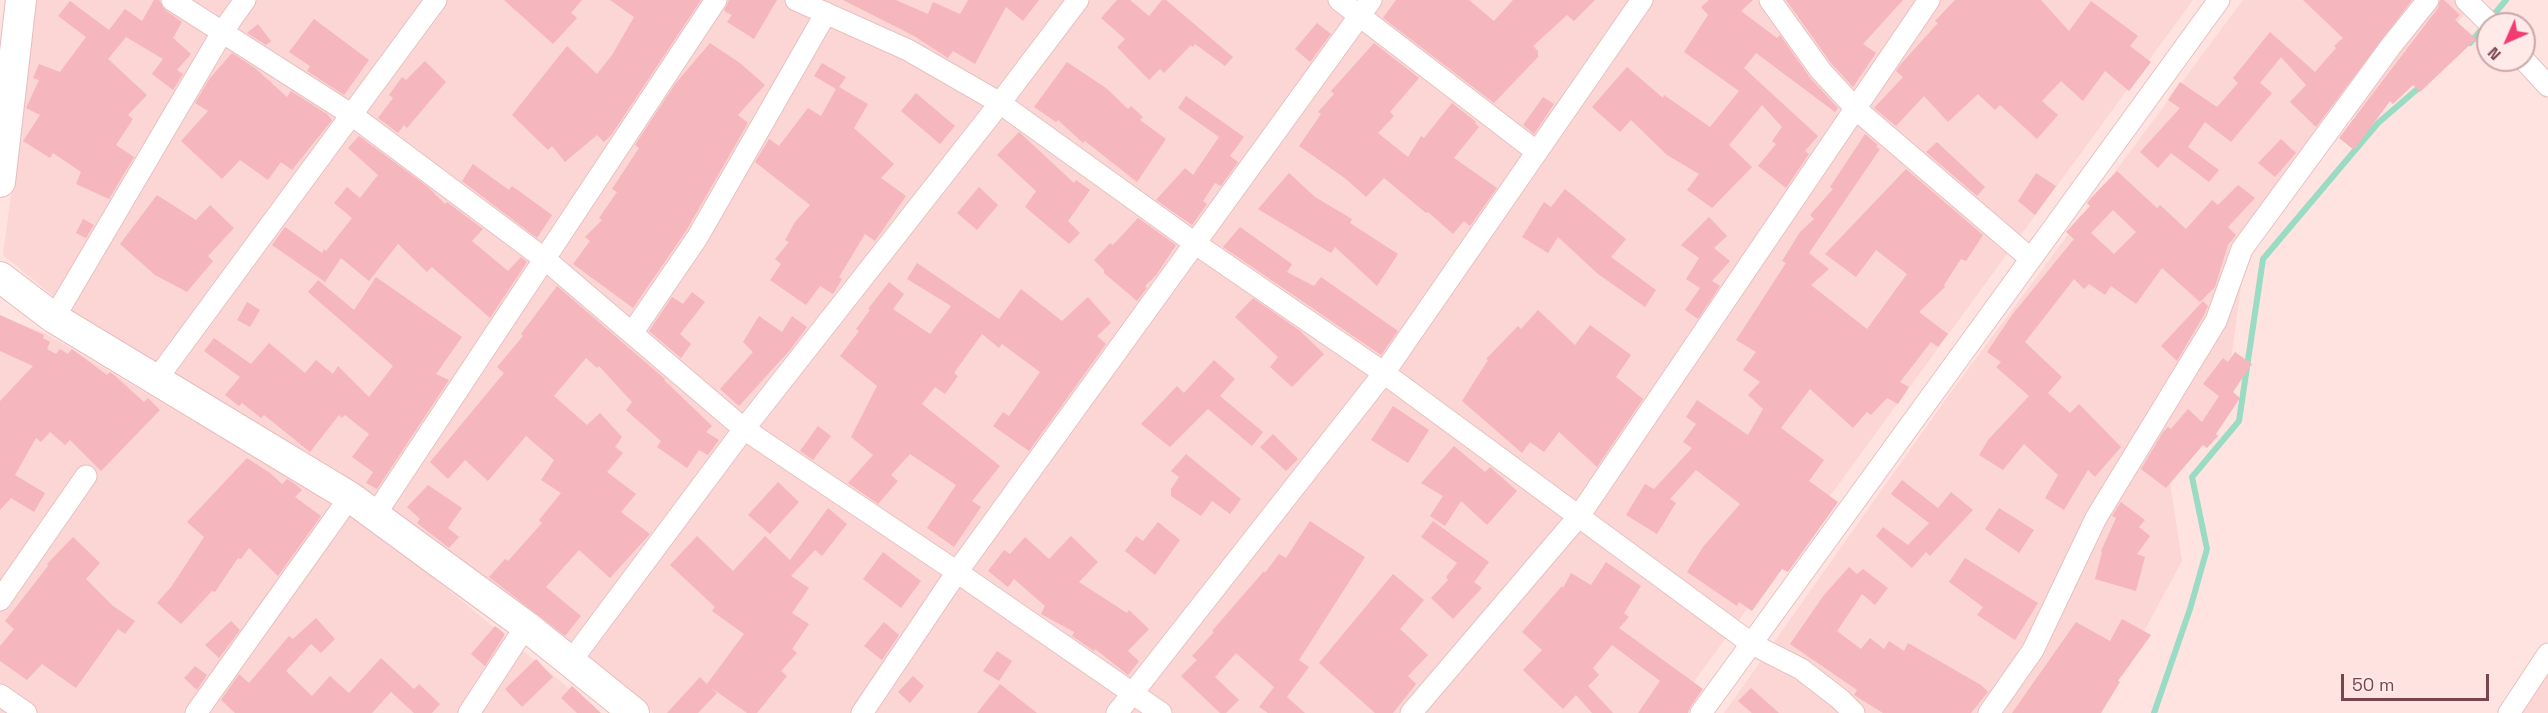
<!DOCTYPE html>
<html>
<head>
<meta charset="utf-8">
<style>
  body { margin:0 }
  #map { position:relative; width:2548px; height:713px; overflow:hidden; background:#fee3e0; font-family:"Space Grotesk",sans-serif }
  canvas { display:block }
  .north { position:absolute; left:2476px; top:12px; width:60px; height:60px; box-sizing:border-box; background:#ffeae8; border:2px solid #c9a8aa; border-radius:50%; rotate:225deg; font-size:16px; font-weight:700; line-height:24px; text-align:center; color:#77454d }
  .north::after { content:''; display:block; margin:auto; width:21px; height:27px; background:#f23b71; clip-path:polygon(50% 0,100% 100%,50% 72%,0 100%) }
  .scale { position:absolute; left:2341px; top:674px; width:148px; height:27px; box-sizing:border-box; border:3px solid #77454d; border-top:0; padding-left:8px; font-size:18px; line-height:21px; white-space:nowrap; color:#77454d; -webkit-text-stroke:4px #ffeae8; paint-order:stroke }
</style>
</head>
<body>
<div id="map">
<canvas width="2548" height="713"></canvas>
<div class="north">N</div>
<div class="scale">50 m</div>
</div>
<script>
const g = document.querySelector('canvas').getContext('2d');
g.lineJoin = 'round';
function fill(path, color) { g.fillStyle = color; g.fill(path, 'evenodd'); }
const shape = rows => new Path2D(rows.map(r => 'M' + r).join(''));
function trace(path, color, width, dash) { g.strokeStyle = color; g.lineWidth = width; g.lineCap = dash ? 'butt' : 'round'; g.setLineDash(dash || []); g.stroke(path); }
const residential = shape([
  [37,0,2193,0,1671,713,653,713,547,627,342,473,74,313,3,255],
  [2243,0,2476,0,2453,28,2328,140,2245,255,2224,413,2169,476,2182,561,2100,713,1724,713,1948,396],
  [0,316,46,334,369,525,599,713,0,713],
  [2548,672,2548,713,2523,713]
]);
const stream = shape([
  [2470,43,2506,0],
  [2154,713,2190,609,2207,549,2192,477,2239,421,2263,259,2378,123,2422,85]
]);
const building = shape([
  [154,0,159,0,165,10,182,22,173,38,191,54,177,70,183,74,173,90,152,74,163,59,126,37,108,59,147,95,128,115,133,119,116,145,134,157,109,199,76,184,81,172,53,153,50,158,23,141,40,115,26,108,39,80,33,78,39,64,60,72,86,37,58,16,70,1,109,30,125,9,142,21],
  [504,0,582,0,571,13,577,18,553,44],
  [610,0,701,0,612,134,604,142,597,135,565,162,552,146,548,150,512,115,567,46,597,74,612,55,634,17],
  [729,0,777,0,754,39,727,22,732,15,724,11],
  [843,0,896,0,928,14,933,2,960,14,968,0,1039,0,1023,21,1006,7,975,64,953,51,948,58,914,36],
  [1117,0,1130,0,1149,16,1162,0,1166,0,1233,57,1225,66,1195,44,1193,47,1191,45,1164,73,1160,69,1149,80,1117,47,1125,39,1101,18],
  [1396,0,1469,0,1494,21,1513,0,1595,0,1574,21,1567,15,1533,46,1538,51,1538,57,1494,103,1383,18],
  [1709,0,1753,0,1741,11,1777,38,1780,35,1811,79,1838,108,1835,112,1756,53,1744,68,1818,136,1805,151,1809,154,1786,188,1758,166,1776,144,1772,141,1782,127,1762,105,1729,145,1752,167,1712,208,1687,190,1699,174,1667,155,1631,120,1620,132,1592,107,1627,67,1663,98,1664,95,1710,127,1739,91,1684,52,1708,15,1701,7],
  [1786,0,1903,0,1863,44,1876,53,1853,87,1831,63],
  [1955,0,2041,0,2069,31,2091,1,2138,36,2130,46,2151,62,2129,91,2105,71,2083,101,2061,81,2042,101,2058,115,2037,139,2000,105,1995,110,1978,94,1948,122,1924,96,1896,126,1874,108,1903,77,1896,71,1900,65,1938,23,1935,21],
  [2303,0,2412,0,2316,127,2290,102,2306,85,2281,57,2260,83,2272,93,2231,142,2205,122,2188,147,2219,170,2209,182,2171,153,2158,168,2140,152,2180,108,2168,100,2180,82,2217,107,2238,83,2233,78,2270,32,2315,72,2336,48,2334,46,2343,38],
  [2440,0,2444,0,2460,15,2455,20,2476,39,2420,92,2413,85,2393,104,2390,101,2354,150,2339,138,2438,8],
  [314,19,369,60,344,95,307,71,310,66,289,52],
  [1317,23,1331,34,1310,62,1295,49],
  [258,24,271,41,266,45,247,33],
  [710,43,740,63,765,85,738,115,748,123,686,231,633,308,573,264,590,241,585,237,602,220,599,218,617,192,612,189,639,148,635,145,675,84],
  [1374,43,1419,78,1390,112,1394,116,1378,133,1408,157,1421,136,1424,138,1452,103,1476,122,1475,123,1479,127,1454,158,1497,188,1470,226,1464,221,1453,234,1428,212,1426,213,1384,178,1366,197,1346,179,1299,146,1321,114,1318,112,1334,94,1331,91],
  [232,53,255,68,287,97,291,91,327,114,332,120,292,170,281,162,268,180,240,160,222,179,181,141,208,111,195,103,210,78],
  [425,61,446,82,407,128,404,125,398,133,378,118,393,98,389,95,402,77,406,80],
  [1067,62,1106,88,1128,109,1131,106,1143,117,1140,120,1166,139,1137,182,1085,141,1083,143,1058,120,1056,122,1034,107],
  [822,63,846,77,839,87,868,104,854,128,894,164,881,178,906,196,875,241,865,234,839,277,842,279,833,294,820,286,806,305,770,280,781,264,775,259,789,242,785,240,795,222,810,205,755,162,769,139,779,146,808,108,821,116,836,89,814,76],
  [916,93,955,126,940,144,901,111],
  [1186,96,1244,137,1230,156,1238,162,1221,186,1215,183,1203,201,1207,204,1192,225,1156,200,1185,168,1193,175,1219,137,1178,108],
  [1543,97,1554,104,1534,134,1523,125],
  [1019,132,1074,183,1076,180,1090,190,1068,221,1080,233,1069,244,1025,207,1036,191,997,155],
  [1865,134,1878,145,1876,147,1880,149,1809,253,1829,269,1811,285,1867,329,1907,274,1876,250,1856,277,1825,254,1906,169,1983,235,1966,261,1961,259,1944,285,1945,287,1919,312,1948,334,1938,347,1931,342,1900,382,1909,387,1898,404,1887,398,1871,415,1867,412,1853,428,1810,389,1781,428,1824,460,1809,481,1838,502,1788,572,1782,569,1752,611,1739,602,1737,606,1687,572,1703,547,1740,504,1696,470,1670,499,1676,503,1657,534,1626,515,1645,484,1654,489,1692,448,1683,442,1696,424,1686,417,1697,400,1748,435,1763,409,1748,395,1760,382,1743,370,1756,352,1736,340,1786,263,1782,261,1800,232,1814,219,1810,215,1833,189,1830,187],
  [359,136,428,187,445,204,447,202,483,229,472,241,508,271,521,257,527,262,490,318,432,267,427,272,398,244,369,281,341,258,325,282,272,245,285,227,322,253,324,249,326,251,352,218,334,203,347,187,360,198,378,175,348,148],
  [2281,139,2296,153,2275,177,2258,163],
  [1937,142,1985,187,1977,196,1926,152],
  [473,164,509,190,512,186,552,215,537,238,462,181],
  [2117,171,2157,208,2160,205,2186,229,2212,200,2218,205,2238,185,2255,198,2228,227,2236,235,2228,245,2215,287,2200,302,2162,268,2136,304,2111,286,2105,295,2089,284,2084,289,2074,279,2025,342,2062,377,2048,393,2070,413,2079,404,2121,447,2095,477,2088,470,2064,510,2045,498,2058,475,2024,444,2003,470,1979,455,1988,440,2029,396,1996,367,2001,362,1987,352,2012,315,2074,239,2066,232,2090,206,2087,203,2091,198],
  [2113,210,2136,232,2114,254,2091,233],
  [1289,173,1315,197,1352,219,1350,223,1398,254,1377,286,1335,247,1331,253,1258,209],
  [2036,173,2056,186,2035,215,2018,201],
  [979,187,998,205,977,230,957,213],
  [1565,189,1626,239,1611,257,1656,290,1645,307,1598,274,1558,237,1548,253,1522,237,1544,202,1551,207],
  [157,195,196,220,210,205,234,228,208,256,213,261,187,292,155,275,120,244],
  [1709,217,1727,236,1714,248,1730,261,1712,281,1720,286,1698,319,1685,310,1700,288,1686,279,1699,258,1681,245],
  [1138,218,1176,245,1157,274,1145,286,1147,288,1137,301,1104,273,1104,270,1094,260,1110,243,1113,245],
  [83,219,94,225,86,238,76,233],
  [1240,227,1292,264,1287,272,1314,286,1321,277,1398,331,1381,355,1223,247],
  [917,263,999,319,1021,289,1062,321,1088,297,1111,323,1097,336,1106,344,1029,451,993,426,1003,412,1009,416,1040,372,1002,344,999,348,982,334,954,373,958,376,945,394,935,387,922,404,1000,466,972,501,981,507,954,547,927,528,956,485,910,454,891,475,898,481,878,504,848,483,873,455,851,437,877,386,840,356,859,331,856,329,870,310,868,309,889,282,904,294,893,309,930,334,951,306,907,279],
  [376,277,462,337,436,374,449,380,377,489,366,483,373,472,352,457,369,434,345,415,342,418,339,415,310,452,264,415,261,418,242,403,239,406,225,395,240,377,204,351,214,338,251,364,269,343,305,373,316,360,333,374,338,366,369,397,393,366,308,292,318,280,354,310],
  [557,286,665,379,664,380,712,426,706,432,719,440,708,455,699,450,687,468,657,447,661,441,626,410,632,402,599,366,597,368,586,358,554,396,587,425,600,413,622,437,615,447,623,453,607,472,636,494,621,512,650,534,610,578,579,550,546,587,581,616,565,636,489,577,505,559,508,561,542,523,539,520,561,493,541,480,554,460,526,436,488,481,465,460,448,479,430,462,504,373,497,367,523,336,521,334],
  [692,292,705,302,680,334,691,344,681,358,649,331,672,297,683,304],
  [1253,298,1299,330,1324,354,1292,387,1270,367,1278,357,1235,317],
  [2203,301,2208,306,2204,315,2177,361,2161,346],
  [247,302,260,310,250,327,237,320],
  [1538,310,1575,345,1590,325,1631,355,1616,377,1643,399,1597,467,1559,432,1544,452,1530,442,1522,453,1462,401,1488,360,1486,359,1518,326,1521,329],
  [0,315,44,335,43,338,50,342,47,349,56,354,60,349,68,354,72,349,107,375,110,372,113,374,144,402,148,398,160,410,101,471,70,440,65,445,50,432,41,442,36,438,15,475,45,493,34,512,11,498,0,510,0,401,33,366,0,351],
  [759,316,782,332,792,316,807,327,790,350,739,406,720,389,753,352,743,342],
  [2235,352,2252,364,2233,392,2240,398,2216,434,2218,436,2207,448,2203,445,2166,488,2141,469,2163,432,2168,427,2171,429,2188,409,2202,422,2219,396,2203,384,2223,358,2228,362],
  [1214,360,1235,379,1220,396,1263,432,1252,446,1208,409,1170,447,1141,424,1177,386,1184,393],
  [1393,406,1429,430,1408,463,1371,440],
  [818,426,831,436,813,460,800,451],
  [1273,434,1298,459,1286,471,1260,447],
  [1454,446,1485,472,1490,467,1517,491,1487,525,1461,501,1445,526,1430,516,1443,496,1421,483],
  [1186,454,1241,499,1230,514,1212,501,1201,516,1171,496,1171,489,1179,477,1171,471],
  [247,458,270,473,282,484,287,479,295,484,302,490,295,497,321,516,278,576,249,548,241,559,238,558,215,592,212,591,181,624,157,603,171,587,204,537,187,522],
  [1902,480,1938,508,1951,492,1973,510,1930,556,1926,552,1912,568,1876,536,1883,527,1908,545,1929,523,1891,494],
  [778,482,799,502,770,534,748,515],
  [428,485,462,508,448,528,459,537,449,548,417,523,420,519,407,507],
  [2121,502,2145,520,2139,527,2150,536,2137,554,2145,557,2136,591,2095,579,2102,552,2101,551,2116,518,2112,516],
  [828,508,847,524,822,556,815,550,791,576,809,588,792,613,809,624,792,649,797,653,781,671,787,676,757,713,747,713,710,687,717,693,698,713,667,713,700,677,707,684,744,634,712,611,715,607,670,565,697,536,733,571,765,536,790,560],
  [1999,508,2034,530,2019,553,1985,529],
  [1310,521,1365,557,1299,660,1309,667,1287,697,1305,713,1268,713,1259,707,1274,687,1236,653,1215,677,1239,700,1226,713,1220,713,1181,676,1197,660,1192,656,1214,632,1212,631,1264,571,1265,573,1279,554,1286,558],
  [1433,521,1489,562,1474,582,1482,588,1453,619,1431,598,1448,580,1446,577,1457,563,1421,537],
  [1158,522,1180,540,1155,575,1125,551,1136,536,1143,541],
  [1071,536,1098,562,1079,582,1127,613,1129,610,1149,629,1128,651,1139,661,1128,675,1095,649,1094,651,1072,636,1074,632,1041,614,1045,606,1014,579,1008,587,988,571,1004,550,1010,554,1025,537,1049,559],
  [73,537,100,563,86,579,113,606,135,621,125,634,118,629,76,688,42,664,27,680,0,661,0,646,14,629,5,621,48,566,47,564],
  [883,552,921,581,901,608,863,579],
  [1965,558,2038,603,2015,640,1977,615,1983,607,1949,582],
  [1606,562,1641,586,1624,613,1629,617,1619,628,1703,689,1691,706,1688,713,1638,713,1660,681,1612,645,1593,668,1599,675,1588,686,1613,713,1592,713,1576,695,1563,709,1523,670,1542,650,1522,632,1562,586,1563,588,1571,573,1591,585],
  [1849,567,1857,574,1863,569,1888,588,1875,605,1862,594,1837,631,1861,649,1870,638,1884,649,1889,641,1904,651,1908,643,1981,685,1988,692,1971,713,1883,713,1854,695,1857,690,1790,644,1824,595],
  [1393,574,1424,600,1400,629,1428,655,1408,676,1416,684,1393,713,1375,713,1319,663],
  [316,618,335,639,321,653,311,644,286,671,312,696,330,676,349,693,381,658,414,689,419,684,440,704,432,713,414,713,391,692,372,713,235,713,221,700,239,674,249,683,289,636,293,639],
  [2122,619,2151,635,2118,681,2120,682,2101,713,2012,713,2076,622,2110,641],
  [231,621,240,630,219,658,205,645],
  [884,622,899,635,882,660,864,646],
  [495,626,505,634,485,666,471,654],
  [997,651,1012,661,999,681,983,671],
  [536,659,553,677,522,707,505,689],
  [195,666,207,675,197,690,184,678],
  [913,676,924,686,910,703,898,692],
  [1000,684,1037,713,977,713],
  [572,686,601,713,577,713,561,698],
  [1751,688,1779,713,1752,713,1738,701]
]);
const street = shape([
  [172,0,352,115,546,260,744,429,957,572,1161,713],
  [796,0,908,50,1000,103,1196,244,1384,373,1752,644,1801,669,1840,699,1854,713],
  [1339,0,1537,152],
  [1770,0,1821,71,1857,110,2031,259],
  [2466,0,2490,24],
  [2524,60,2548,86],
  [54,318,223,31,245,0],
  [632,333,697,238,826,13],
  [156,380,436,0],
  [375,515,716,0],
  [0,600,86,476],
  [571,661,744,429,1000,103,1078,0],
  [0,695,26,713],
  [196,713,350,497],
  [469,713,526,626],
  [862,713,957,572,1371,0],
  [1117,713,1384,373,1642,0],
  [1411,713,1579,516,1929,0],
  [1701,713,2219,0],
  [1989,713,2033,650,2096,518,2216,321,2242,249,2391,46,2428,0],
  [2509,713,2548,654]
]);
const secondary = shape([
  [0,182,21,0],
  [0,277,54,318,350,497,526,626,634,713]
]);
fill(residential, '#fbd6d4');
trace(stream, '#99dbc3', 6);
fill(building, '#f6b6bd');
trace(street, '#e8c0c2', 23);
trace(secondary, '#eabbbd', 32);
trace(street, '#fff', 21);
trace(secondary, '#fff', 30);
</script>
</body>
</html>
